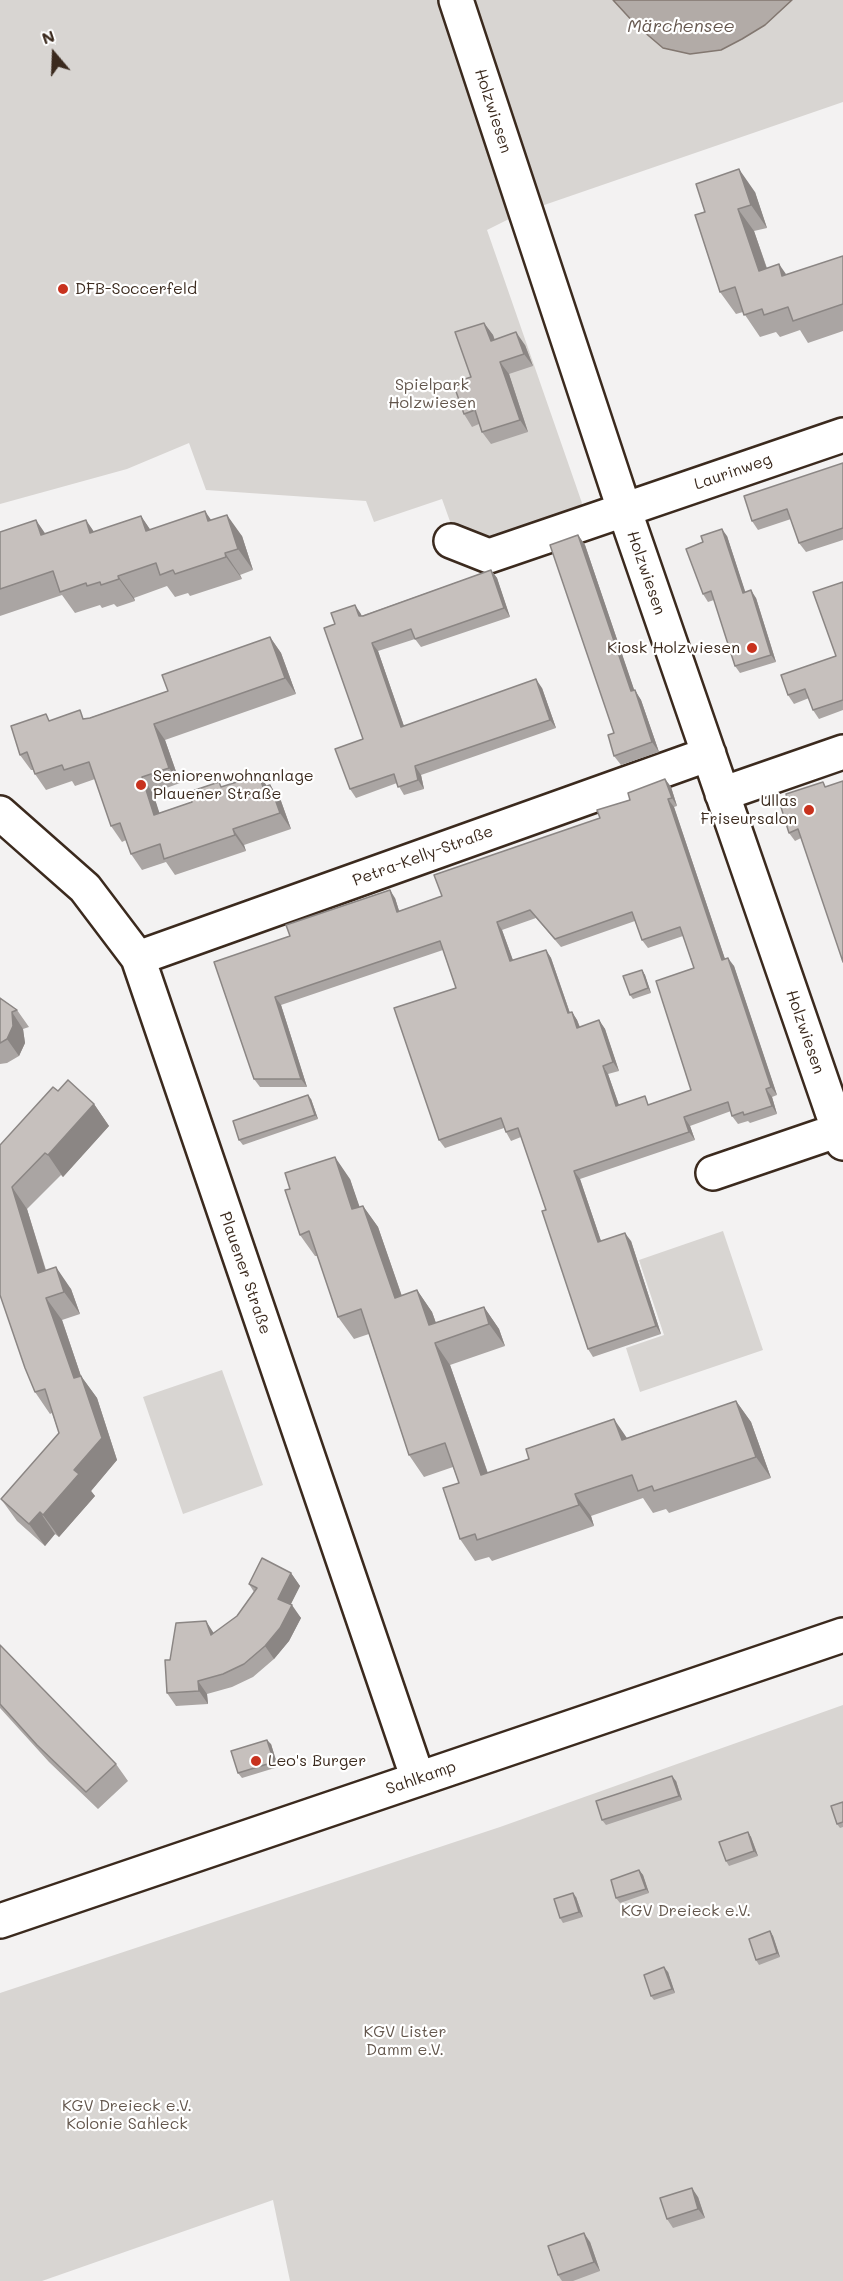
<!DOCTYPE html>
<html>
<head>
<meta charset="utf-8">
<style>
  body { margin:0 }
  #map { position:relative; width:843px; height:2281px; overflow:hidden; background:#f3f2f2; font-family:Mali,sans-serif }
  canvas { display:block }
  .north { position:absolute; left:24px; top:24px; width:60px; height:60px; -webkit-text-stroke:4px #fff; paint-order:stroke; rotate:341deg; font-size:16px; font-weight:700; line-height:24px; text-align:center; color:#3b2a1e }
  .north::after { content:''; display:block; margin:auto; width:21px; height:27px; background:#3b2a1e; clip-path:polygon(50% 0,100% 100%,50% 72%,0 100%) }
</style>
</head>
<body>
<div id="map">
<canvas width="843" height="2281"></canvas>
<div class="north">N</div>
</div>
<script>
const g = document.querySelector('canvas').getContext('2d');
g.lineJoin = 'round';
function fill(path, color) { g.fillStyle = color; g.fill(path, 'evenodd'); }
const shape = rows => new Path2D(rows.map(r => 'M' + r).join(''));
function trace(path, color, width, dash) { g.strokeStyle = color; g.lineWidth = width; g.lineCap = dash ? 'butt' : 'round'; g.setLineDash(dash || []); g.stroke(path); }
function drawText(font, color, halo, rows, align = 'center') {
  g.font = font + ' Mali,sans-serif'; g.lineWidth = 4.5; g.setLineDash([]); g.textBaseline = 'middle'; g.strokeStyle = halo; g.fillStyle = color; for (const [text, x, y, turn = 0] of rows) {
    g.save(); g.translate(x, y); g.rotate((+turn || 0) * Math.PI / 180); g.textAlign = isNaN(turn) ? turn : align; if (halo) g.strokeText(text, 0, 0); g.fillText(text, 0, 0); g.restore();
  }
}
const green = shape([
  [0,0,843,0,843,102,521,213,487,230,582,503,577,513,485,544,452,527,442,499,374,522,366,501,206,490,189,443,127,469,0,504],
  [723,1231,763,1350,640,1392,626,1348,664,1335,639,1260],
  [222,1370,263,1485,183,1514,143,1397],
  [843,1705,843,2281,290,2281,273,2200,42,2281,0,2281,0,1993,500,1827]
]);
const water = shape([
  [613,0,792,0,765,25,742,39,721,50,690,54,663,48,636,25,613,0]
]);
const minor = shape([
  [456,0,624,509,843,1143],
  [451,541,489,556,843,435],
  [722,794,843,752],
  [0,813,85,888,138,958,418,1779],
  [138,958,709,754],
  [713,1173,839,1130],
  [0,1921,843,1635]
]);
const wall = shape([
  [755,192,767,228,754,231,767,268,786,275,843,256,843,331,808,343,800,330,780,337,776,332,760,337,743,312,736,314,720,292,695,215],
  [484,323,493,335,495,340,525,345,533,366,509,374,528,432,491,444,482,432,479,424,472,427,464,414],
  [843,463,843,540,806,552,799,543,791,519,758,530,752,521],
  [141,516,150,530,211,520,242,536,253,570,240,575,242,579,190,596,188,593,175,597,167,586,134,598,135,601,117,607,114,604,102,608,100,605,75,613,62,595,0,616,0,532,46,534,94,532],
  [578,535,585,545,634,690,641,700,659,752,621,765,614,756,614,733],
  [727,536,745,592,756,598,776,662,740,673,735,666,714,600,708,602,703,594],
  [491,570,497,578,510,617,421,647,415,639,378,651,404,726,542,688,556,728,421,775,424,789,404,795,397,783,356,798,350,789,363,739,335,624,355,605,361,616],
  [843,582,843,710,819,719,813,710,809,698,794,704,788,695,836,656],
  [270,637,281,653,296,694,165,740,180,783,153,793,159,813,192,802,222,786,267,786,270,785,281,801,291,829,244,845,246,851,175,875,166,862,142,870,131,854,126,840,122,842,111,826,95,779,75,786,72,781,46,790,35,774,33,770,31,770,20,755,86,719,168,691],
  [665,779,671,787,677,806,674,807,725,959,734,966,777,1095,772,1097,777,1114,750,1123,748,1121,738,1124,732,1116,731,1111,690,1126,695,1140,580,1179,601,1241,631,1241,661,1334,593,1357,588,1349,546,1210,521,1137,511,1141,506,1132,504,1128,445,1148,439,1140,456,988,443,950,281,1005,307,1087,260,1087,254,1079,290,936,395,898,399,911,442,896,600,818],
  [536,918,561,947,635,921,642,940,648,948,683,936,694,968,691,1090,650,1104,619,1105,608,1074,619,1071,605,1029,599,1020,580,1027,577,1020,572,1012,570,1013,551,958,546,950,513,960,502,930],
  [823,782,826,787,801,838,795,841,789,833,788,801],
  [642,970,645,975,651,993,633,999,630,995],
  [0,998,17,1010,29,1027,23,1029,25,1043,19,1056,7,1063,0,1064],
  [58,1091,94,1104,109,1126,63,1177,61,1175,27,1209,46,1270,71,1289,80,1314,62,1320,81,1376,97,1398,117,1460,91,1491,95,1496,59,1537,55,1534,45,1546,17,1521,1,1499,59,1433,52,1413,50,1414,35,1392,0,1145],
  [311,1099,318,1119,243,1145,239,1140],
  [350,1179,359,1207,363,1206,378,1227,402,1296,417,1290,432,1312,436,1323,484,1307,499,1329,505,1346,450,1365,488,1473,627,1438,736,1401,751,1422,771,1478,669,1513,666,1509,653,1513,643,1498,591,1516,594,1526,492,1561,489,1557,475,1561,460,1539,459,1483,453,1467,424,1477,409,1455,369,1334,354,1339,338,1317,318,1256,315,1256,300,1235],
  [291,1573,300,1586,290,1605,301,1618,289,1641,274,1659,253,1677,232,1687,207,1694,208,1704,176,1706,167,1693,170,1660,214,1633,237,1616,254,1592,249,1584],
  [0,1645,116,1764,128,1781,98,1809,49,1762,0,1708],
  [271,1744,278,1767,242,1778,238,1773],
  [676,1781,682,1800,606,1825,602,1820],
  [843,1802,843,1827,840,1828,837,1824],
  [748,1832,751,1837,758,1856,729,1866,726,1861],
  [639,1870,643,1875,649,1893,620,1903,616,1898],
  [576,1897,583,1917,563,1923,560,1918],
  [770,1931,773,1936,780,1957,759,1965,756,1960],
  [668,1972,675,1993,654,2000,651,1996],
  [698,2197,705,2218,673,2228,667,2219],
  [590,2242,600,2271,573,2281,562,2281,558,2275]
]);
const shadedWall = shape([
  [739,169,755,192,767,228,751,205],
  [738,209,754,231,775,293,759,271],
  [779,264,795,287,782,276],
  [484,323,493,335,499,354,491,341],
  [516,332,525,345,533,366,524,354],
  [500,362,509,374,528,432,520,420],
  [205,511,220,533,208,521],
  [227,515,242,536,253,570,238,549],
  [141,516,156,538,146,531],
  [36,520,51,542,41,535],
  [86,520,101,542,90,533],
  [722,529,727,536,748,600,743,593],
  [578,535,585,545,638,701,631,691],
  [225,553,240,575,242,579,226,557],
  [491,570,497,578,510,617,504,608],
  [118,576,134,598,135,601,119,579],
  [751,590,756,598,776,662,771,655],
  [355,605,361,614,364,624,359,616],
  [270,637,281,653,296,694,285,678],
  [372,643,378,651,407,735,401,727],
  [536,679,542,688,556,728,550,720],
  [635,690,641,700,659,752,652,742],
  [154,724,165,740,180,783,169,768],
  [415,766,421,775,424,789,418,780],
  [259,775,270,790,263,787],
  [142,777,153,793,165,830,154,815],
  [665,779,671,787,677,806,672,798],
  [270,785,281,801,291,829,280,813],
  [668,799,674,807,728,968,722,960],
  [233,829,244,845,246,851,235,835],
  [390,890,395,898,402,920,397,912],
  [497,922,502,930,516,969,510,961],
  [546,950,551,958,573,1022,568,1013],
  [728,958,734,966,777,1095,771,1087],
  [642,970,645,975,651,993,648,988],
  [275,997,281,1005,307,1087,301,1079],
  [12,1012,23,1029,25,1043,19,1056,7,1039],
  [572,1012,577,1020,583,1036,577,1028],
  [599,1020,605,1029,619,1071,613,1062],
  [603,1066,608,1074,622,1114,616,1106],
  [766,1089,772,1097,777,1114,772,1106],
  [308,1095,311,1099,318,1119,315,1115],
  [94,1104,109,1126,63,1177,48,1155],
  [684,1117,690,1126,695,1140,689,1132],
  [335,1157,350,1179,368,1231,352,1209],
  [574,1171,580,1179,604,1250,598,1242],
  [12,1187,27,1209,53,1295,38,1273],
  [363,1206,378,1227,410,1320,395,1298],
  [625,1233,631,1241,661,1334,656,1326],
  [56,1267,71,1289,80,1314,64,1292],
  [417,1290,432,1312,442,1340,429,1325],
  [46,1298,62,1320,89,1400,74,1378],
  [484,1307,499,1329,505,1346,489,1324],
  [435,1343,450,1365,496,1497,481,1475],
  [81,1376,97,1398,117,1460,91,1491,95,1496,59,1537,43,1515,74,1470],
  [736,1401,751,1422,771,1478,756,1457],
  [614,1419,629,1441,622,1440],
  [575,1494,591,1516,594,1526,579,1505],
  [40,1512,55,1534,45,1546,29,1524],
  [291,1573,300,1586,287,1612,278,1599],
  [292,1605,301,1618,289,1641,274,1659,265,1646],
  [206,1621,215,1635,211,1635],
  [198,1681,207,1694,208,1704,199,1691],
  [267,1740,271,1744,278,1767,274,1762],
  [672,1776,676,1781,682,1800,679,1796],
  [748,1832,751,1837,758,1856,754,1851],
  [639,1870,643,1875,649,1893,646,1889],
  [573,1893,576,1897,583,1917,579,1912],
  [770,1931,773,1936,780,1957,777,1953],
  [664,1967,668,1972,675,1993,672,1989],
  [692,2188,698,2197,705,2218,698,2209],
  [584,2233,590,2242,600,2271,594,2262]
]);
const building = shape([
  [739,169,751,205,738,209,759,271,779,264,782,276,843,256,843,304,793,321,788,307,764,315,762,309,744,315,735,287,720,292,695,215,705,212,696,184,739,169],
  [484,323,491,341,516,332,524,354,500,362,520,420,482,432,475,410,464,414,453,383,471,377,455,332,484,323],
  [843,463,843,528,799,543,787,509,752,521,744,496,843,463],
  [205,511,208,521,227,515,238,549,225,553,226,557,175,574,173,570,160,575,156,563,118,576,119,579,101,585,100,582,87,586,86,583,60,592,53,571,0,589,0,532,36,520,41,535,86,520,90,533,141,516,146,531,205,511],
  [722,529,743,593,751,590,771,655,735,666,711,591,703,594,686,549,703,542,701,536,722,529],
  [578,535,631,691,635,690,652,742,614,756,608,735,614,733,550,545,578,535],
  [491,570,504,608,415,639,411,629,372,643,401,727,536,679,550,720,415,766,418,780,398,787,394,774,350,789,335,749,363,739,324,628,335,624,331,613,355,605,359,616,363,616,491,570],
  [843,582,843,700,813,710,805,689,788,695,781,675,836,656,813,592,843,582],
  [270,637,285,678,154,724,169,768,142,777,154,815,192,802,189,792,219,782,221,787,259,775,263,787,270,785,280,813,233,829,235,835,164,859,160,844,131,854,120,823,111,826,89,762,64,770,62,765,35,774,27,752,20,755,11,726,46,714,49,721,80,710,83,719,90,718,168,691,162,675,270,637],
  [665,779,672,798,668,799,722,960,728,958,771,1087,766,1089,772,1106,744,1115,743,1112,732,1116,728,1102,684,1117,689,1132,574,1171,598,1242,625,1233,656,1326,588,1349,542,1211,546,1210,518,1128,506,1132,501,1118,439,1140,394,1008,456,988,440,941,275,997,301,1079,254,1079,214,962,290,936,286,925,390,890,397,912,442,896,434,875,600,818,597,810,630,800,628,793,665,779],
  [530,910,555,939,632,912,642,940,680,927,694,968,656,981,691,1090,648,1105,645,1096,616,1106,603,1066,613,1062,599,1020,577,1028,572,1012,568,1013,546,950,510,961,497,922,530,910],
  [843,781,843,962,798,829,789,833,780,804,788,801,786,794,823,782,825,787,843,781],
  [642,970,648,988,630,995,623,976,642,970],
  [0,998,17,1010,12,1012,13,1026,7,1039,0,1043,0,998],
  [68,1080,94,1104,48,1155,45,1153,12,1187,38,1273,56,1267,64,1292,46,1298,74,1378,81,1376,102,1438,74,1470,79,1474,43,1515,40,1512,29,1524,1,1499,59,1433,45,1389,35,1392,25,1368,0,1295,0,1145,53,1087,58,1091,68,1080],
  [308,1095,315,1115,239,1140,233,1121,308,1095],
  [335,1157,352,1209,363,1206,395,1298,417,1290,429,1325,484,1307,489,1324,435,1343,481,1475,529,1459,526,1449,614,1419,622,1440,736,1401,756,1457,654,1491,652,1486,638,1491,632,1475,575,1494,579,1505,477,1540,475,1534,460,1539,443,1488,459,1483,445,1443,409,1455,361,1309,338,1317,309,1231,300,1235,285,1190,290,1189,285,1173,335,1157],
  [262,1558,291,1573,278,1599,292,1605,280,1628,265,1646,244,1664,223,1674,198,1681,199,1691,167,1693,165,1660,170,1660,176,1623,206,1621,211,1635,237,1616,257,1588,249,1584,262,1558],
  [0,1645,116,1764,86,1792,37,1745,0,1704,0,1645],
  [267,1740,274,1762,238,1773,231,1751,267,1740],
  [672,1776,679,1796,602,1820,596,1801,672,1776],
  [843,1802,843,1822,837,1824,831,1806,843,1802],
  [748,1832,754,1851,726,1861,719,1842,748,1832],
  [639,1870,646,1889,616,1898,611,1880,639,1870],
  [573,1893,579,1912,560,1918,554,1899,573,1893],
  [770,1931,777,1953,756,1960,749,1939,770,1931],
  [664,1967,672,1989,651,1996,644,1975,664,1967],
  [692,2188,698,2209,667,2219,660,2198,692,2188],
  [584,2233,594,2262,558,2275,548,2246,584,2233]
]);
const markers = [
  [63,289,6,"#c8321e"],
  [752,648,6,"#c8321e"],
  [141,785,6,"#c8321e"],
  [809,810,6,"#c8321e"],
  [256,1761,6,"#c8321e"]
];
const streetNames = [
  ["Holzwiesen",493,111,72],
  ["Laurinweg",733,472,-19],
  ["Holzwiesen",646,573,71],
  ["Petra-Kelly-Straße",423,856,-20],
  ["Holzwiesen",805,1032,71],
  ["Plauener Straße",245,1273,71],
  ["Sahlkamp",421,1778,-19]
];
const poiNames = [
  ["DFB-Soccerfeld",75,289],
  ["Kiosk Holzwiesen",740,648,"right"],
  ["Seniorenwohnanlage",153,776],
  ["Plauener Straße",153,794],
  ["Ullas",797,801,"right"],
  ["Friseursalon",797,819,"right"],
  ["Leo's Burger",268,1761]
];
const parkNames = [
  ["Spielpark",432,385],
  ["Holzwiesen",432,403],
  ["KGV Dreieck e.V.",686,1911],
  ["KGV Lister",405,2032],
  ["Damm e.V.",405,2050],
  ["KGV Dreieck e.V.",127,2106],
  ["Kolonie Sahleck",127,2124]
];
const waterNames = [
  ["Märchensee",681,26]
];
fill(green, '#d8d5d2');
fill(water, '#b2aba7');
trace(water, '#827770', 1.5);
trace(minor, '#3b2a1e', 38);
trace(minor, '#fff', 33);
fill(wall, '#aaa5a3');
fill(shadedWall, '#8b8684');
fill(building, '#c6c0bd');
trace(building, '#8b8684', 1.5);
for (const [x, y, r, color] of markers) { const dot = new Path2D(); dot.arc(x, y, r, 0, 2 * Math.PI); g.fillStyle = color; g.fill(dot); trace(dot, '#fff', 2); }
drawText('16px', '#3b2a1e', '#fff', streetNames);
drawText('16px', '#3b2a1e', '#fff', poiNames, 'left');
drawText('16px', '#62554b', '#fff', parkNames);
drawText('italic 18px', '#65574e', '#fff', waterNames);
</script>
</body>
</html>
